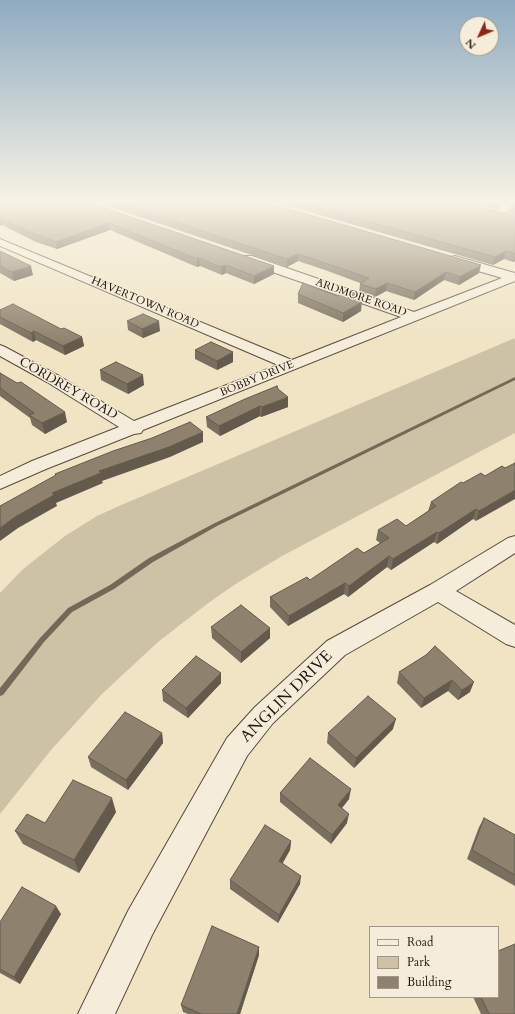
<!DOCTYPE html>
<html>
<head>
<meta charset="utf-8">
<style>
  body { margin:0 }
  #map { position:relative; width:515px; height:1014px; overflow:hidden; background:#f0e4c5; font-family:Cardo,serif }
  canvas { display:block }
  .legend { position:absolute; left:369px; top:926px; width:130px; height:72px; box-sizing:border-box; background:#f5edd9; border:1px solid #a19788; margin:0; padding:5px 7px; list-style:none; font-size:12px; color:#24160e }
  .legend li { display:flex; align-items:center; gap:8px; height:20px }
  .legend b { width:20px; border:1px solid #a19788 }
  .north { position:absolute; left:459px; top:16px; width:40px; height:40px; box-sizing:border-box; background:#f5edd9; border:1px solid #a19788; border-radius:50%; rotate:226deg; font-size:11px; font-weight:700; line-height:16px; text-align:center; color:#24160e }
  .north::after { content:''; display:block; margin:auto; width:14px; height:18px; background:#8f2418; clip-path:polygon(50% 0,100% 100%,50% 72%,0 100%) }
</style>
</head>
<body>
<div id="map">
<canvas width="515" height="1014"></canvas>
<ul class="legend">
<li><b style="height:5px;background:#f5edd9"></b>Road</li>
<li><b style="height:11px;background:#cdc1a6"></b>Park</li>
<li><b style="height:11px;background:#8e816d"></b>Building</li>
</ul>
<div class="north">N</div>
</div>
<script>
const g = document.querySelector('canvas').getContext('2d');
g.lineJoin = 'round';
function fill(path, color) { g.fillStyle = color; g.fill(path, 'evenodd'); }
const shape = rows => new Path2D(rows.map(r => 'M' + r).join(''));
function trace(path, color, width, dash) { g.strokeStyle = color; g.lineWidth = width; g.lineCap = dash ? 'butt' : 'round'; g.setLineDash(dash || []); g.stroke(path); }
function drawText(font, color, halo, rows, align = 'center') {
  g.font = font + ' Cardo,serif'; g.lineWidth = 3; g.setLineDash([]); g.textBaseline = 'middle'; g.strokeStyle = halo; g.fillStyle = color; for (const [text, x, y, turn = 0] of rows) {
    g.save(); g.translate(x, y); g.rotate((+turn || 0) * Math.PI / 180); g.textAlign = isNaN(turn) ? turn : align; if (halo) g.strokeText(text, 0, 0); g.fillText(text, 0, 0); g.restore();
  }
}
const green = shape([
  [515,338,515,433,282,556,234,585,207,604,158,642,102,694,51,750,0,814,0,593,22,570,65,536,97,516,119,506]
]);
const stream = shape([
  [515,377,515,380,217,526,153,562,114,589,72,612,44,642,3,695,0,696,0,688,40,638,68,608,110,585,149,558,213,524,515,377]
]);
const minor = shape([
  [510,201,515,201,515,207,500,216,492,216,491,214,492,212,510,201],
  [0,239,292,360,401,317,244,262,242,259,244,256,252,256,414,312,502,278,451,263,449,260,451,257,455,256,515,273,515,281,143,430,141,433,134,434,46,469,0,489,0,476,32,461,119,427,47,382,0,356,0,345,5,347,59,376,134,421,278,365,0,246,0,239],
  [515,536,515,553,456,591,515,625,515,647,506,644,438,602,345,655,273,723,247,756,152,935,115,1014,78,1014,128,911,227,738,255,707,327,641,430,585,508,538,515,536]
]);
const wall = shape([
  [0,201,84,201,274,266,274,274,254,284,226,273,222,275,200,266,197,267,110,230,57,249,36,242,2,225,0,226],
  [93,201,262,201,479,273,459,285,444,280,414,300,386,291,375,297,359,292,360,284,360,283,325,270,298,261,287,267],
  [271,201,454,201,515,216,515,261,513,262,504,259,493,265],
  [460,201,508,201,494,209],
  [515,202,515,215,509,213,510,206],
  [0,251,33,275,14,281,0,273],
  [350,291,362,296,361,311,343,322,298,303,298,294,349,297],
  [0,310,82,337,84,346,65,355,36,340,33,342,0,324],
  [127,321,160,331,143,338,128,330],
  [195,350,233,362,217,370,195,359],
  [100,370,144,385,128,394,101,380],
  [0,373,67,422,45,434,32,425,30,418,0,396],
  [245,399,288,407,261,417,260,416,220,436,207,427,206,417],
  [502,466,476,521,473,519,437,544,434,542,391,570,387,567,348,597,344,594,288,626,270,607,270,597,310,580,364,553,380,543,376,540,378,530,406,526,428,511,431,502,463,483,485,476],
  [211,627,270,628,270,638,241,663,212,638],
  [426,655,470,692,458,700,448,691,421,708,397,683,399,672],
  [221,673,221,683,188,718,163,701,162,690],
  [393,729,354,768,327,743,328,733],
  [162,733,163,743,128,790,91,767,88,757],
  [280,793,349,799,342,808,347,823,331,844,280,802],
  [116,812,79,873,23,844,15,831,45,823],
  [484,818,515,835,515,886,467,859,479,827],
  [291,841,290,850,282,863,300,884,278,923,230,889,230,880],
  [61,914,20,984,0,973,0,922],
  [259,955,240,1014,188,1014,183,1012,181,1005],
  [473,997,498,997,515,1014,481,1014]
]);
const shadedWall = shape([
  [498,201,508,201,494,209,495,202],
  [0,218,2,225,0,226],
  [109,223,110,230,57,249,56,242],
  [506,251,504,259,493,265,495,257],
  [298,254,298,261,287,267,287,259],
  [515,255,515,261,513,262],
  [199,258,200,266,197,267,197,259],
  [226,265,226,273,222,275,221,267],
  [481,265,479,273,459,285,460,277],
  [31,266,33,275,14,281,12,272],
  [274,266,274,274,254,284,254,276],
  [446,272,444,280,414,300,415,292],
  [387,283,386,291,375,297,376,289],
  [362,296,361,311,343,322,343,313,355,299],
  [159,321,160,331,143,338,142,329],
  [34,331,36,340,33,342,31,333],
  [82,337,84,346,65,355,63,346],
  [233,352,233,362,217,370,217,361],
  [143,375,144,385,128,394,127,384],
  [288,397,288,407,261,417,262,407],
  [260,406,260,416,220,436,219,426],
  [65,412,67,422,45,434,42,423],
  [203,432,203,442,170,457,102,481,103,483,56,503,57,506,18,528,0,541,0,528,15,517,52,493,99,471],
  [515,490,515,499,476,521,479,511],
  [476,509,473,519,437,544,439,533],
  [437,532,434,542,391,570,393,559],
  [389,556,387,567,348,597,349,586],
  [345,583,344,594,288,626,289,616],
  [270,628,270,638,241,663,241,652],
  [221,673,221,683,188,718,186,708],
  [452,680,448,691,421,708,424,698],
  [474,682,470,692,458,700,462,690],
  [396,719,393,729,354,768,356,758],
  [162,733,163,743,128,790,126,780],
  [351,789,349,799,337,814,338,805],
  [112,798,116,812,79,873,74,860],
  [349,814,347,823,331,844,332,835],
  [291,841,290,850,279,870,279,861],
  [301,876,300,884,278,923,279,915],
  [56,906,61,914,20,984,14,977],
  [259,947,259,955,240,1014,237,1014]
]);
const building = shape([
  [0,201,84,201,274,266,254,276,226,265,221,267,199,258,197,259,109,223,56,242,35,234,0,218,0,201],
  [112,201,262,201,481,265,460,277,446,272,415,292,387,283,376,289,360,284,369,278,325,263,298,254,287,259,112,201],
  [295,201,342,201,352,204,348,201,454,201,515,216,515,254,506,251,495,257,295,201],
  [489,201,498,201,495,202,489,201],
  [515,202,515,207,510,206,515,202],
  [0,251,31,266,12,272,0,266,0,251],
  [303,283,337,296,340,294,354,299,350,291,362,296,355,299,362,302,343,313,298,294,303,283],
  [13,304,61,329,64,328,82,337,63,346,34,331,31,333,0,317,0,310,13,304],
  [143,314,159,321,142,329,127,321,143,314],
  [211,342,233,352,217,361,195,350,211,342],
  [116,362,143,375,127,384,100,370,116,362],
  [0,373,17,383,21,382,65,412,42,423,29,415,34,413,0,388,0,373],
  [277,386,278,389,288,397,262,407,260,406,219,426,206,417,245,399,277,386],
  [190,422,203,432,169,447,99,471,101,473,52,493,54,495,15,517,0,528,0,506,56,475,55,474,113,451,152,438,190,422],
  [515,463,515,490,479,511,476,509,439,533,437,532,393,559,389,556,349,586,345,583,289,616,270,597,307,577,310,580,357,548,364,553,389,538,378,530,397,519,406,526,436,506,431,502,461,482,463,483,481,473,485,476,502,466,505,468,515,463],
  [241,605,270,628,241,652,211,627,241,605],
  [435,646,474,682,462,690,452,680,424,698,399,672,426,655,435,646],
  [196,656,221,673,186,708,162,690,196,656],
  [368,696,396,719,356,758,328,733,368,696],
  [125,712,162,733,126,780,88,757,125,712],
  [310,758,351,789,338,805,349,814,332,835,280,793,310,758],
  [73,780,112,798,74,860,15,831,27,814,45,823,73,780],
  [484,818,515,835,515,875,472,850,484,818],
  [265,825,291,841,279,861,301,876,279,915,230,880,265,825],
  [22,887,56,906,14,977,0,969,0,922,22,887],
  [212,926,259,947,237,1014,201,1014,181,1005,212,926],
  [515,944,515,1014,489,1014,481,997,498,997,498,951,515,944]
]);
const farStreetnames = [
  ["ARDMORE ROAD",361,298,19],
  ["HAVERTOWN ROAD",145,303,23],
  ["BOBBY DRIVE",257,379,-22]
];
const streetNames = [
  ["CORDREY ROAD",68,389,30]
];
const nearStreetnames = [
  ["ANGLIN DRIVE",287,697,-45]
];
fill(green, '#cdc1a6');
fill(stream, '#756857');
trace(minor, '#574a3c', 2);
fill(minor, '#f5edd9');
fill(wall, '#7a6f5e');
fill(shadedWall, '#635a4c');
fill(building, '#8e816d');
trace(building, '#635a4c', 1);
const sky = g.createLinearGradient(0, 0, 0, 343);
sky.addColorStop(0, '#8fabc1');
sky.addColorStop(0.59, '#f8f3e5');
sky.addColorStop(1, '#f8f3e500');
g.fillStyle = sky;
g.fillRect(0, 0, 515, 343);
drawText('11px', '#24160e', '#f5edd9', farStreetnames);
drawText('13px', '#24160e', '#f5edd9', streetNames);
drawText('16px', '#24160e', '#f5edd9', nearStreetnames);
</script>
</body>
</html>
